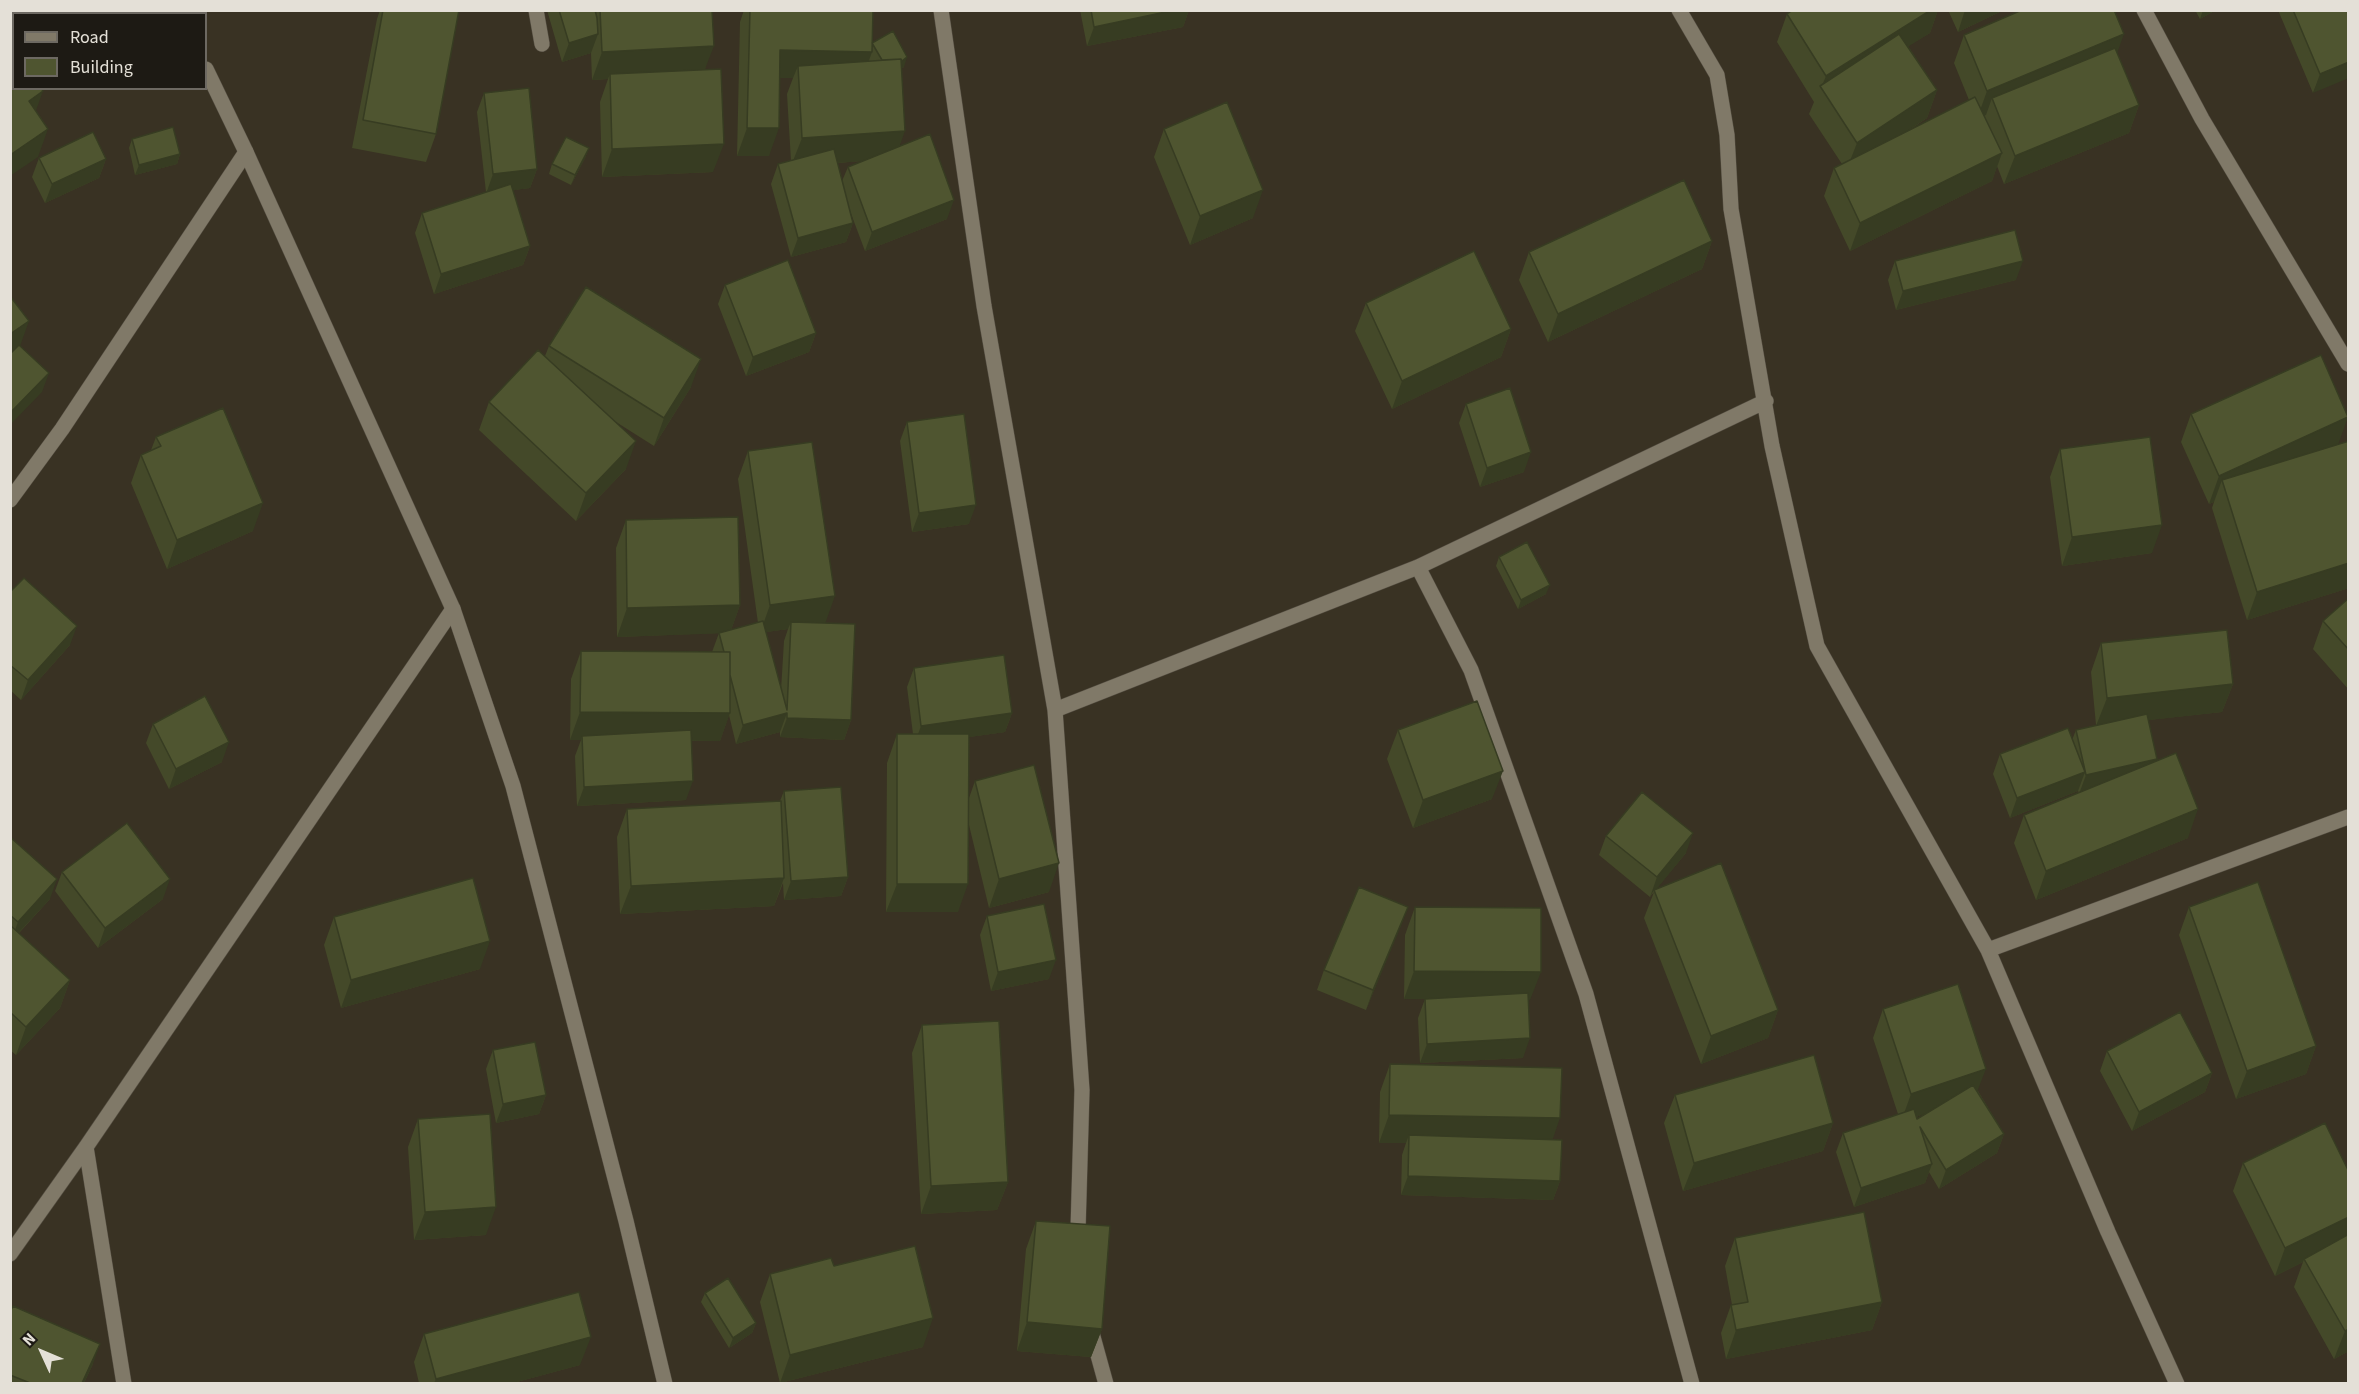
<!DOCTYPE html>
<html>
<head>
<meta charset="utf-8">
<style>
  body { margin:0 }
  #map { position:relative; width:2359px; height:1394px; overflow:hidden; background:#393223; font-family:"Source Sans 3",sans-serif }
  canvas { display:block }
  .frame { position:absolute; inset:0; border:12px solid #e4e0d7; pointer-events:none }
  .legend { position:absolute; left:12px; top:12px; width:195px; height:78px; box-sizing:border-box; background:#1d1a14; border:2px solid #6d6962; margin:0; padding:8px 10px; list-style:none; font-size:18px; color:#e4e0d7 }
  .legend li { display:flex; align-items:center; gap:12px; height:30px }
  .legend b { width:30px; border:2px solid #6d6962 }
  .north { position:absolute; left:12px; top:1322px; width:60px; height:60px; -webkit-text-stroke:4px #1d1a14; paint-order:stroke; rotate:314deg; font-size:16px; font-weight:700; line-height:24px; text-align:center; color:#e4e0d7 }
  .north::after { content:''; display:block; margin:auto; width:21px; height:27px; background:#e4e0d7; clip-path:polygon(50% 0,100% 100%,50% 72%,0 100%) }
</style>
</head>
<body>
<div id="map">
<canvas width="2359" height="1394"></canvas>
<div class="frame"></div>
<ul class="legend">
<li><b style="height:8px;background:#807968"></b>Road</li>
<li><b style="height:16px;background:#4f5530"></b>Building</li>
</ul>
<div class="north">N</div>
</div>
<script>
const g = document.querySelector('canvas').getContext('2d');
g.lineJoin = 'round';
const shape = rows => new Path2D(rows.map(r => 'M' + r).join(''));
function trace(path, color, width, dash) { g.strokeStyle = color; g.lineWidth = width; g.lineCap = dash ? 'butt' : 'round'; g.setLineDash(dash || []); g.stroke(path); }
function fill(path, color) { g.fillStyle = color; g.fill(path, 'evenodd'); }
const service = shape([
  [536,10,542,44]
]);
const minor = shape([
  [941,10,984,306,1055,710,1082,1090,1078,1230,1079,1242],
  [1679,10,1717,75,1727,135,1731,209,1772,446,1817,646,1988,950,2108,1232,2177,1384],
  [2144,10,2202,119,2348,364],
  [10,500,62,429,246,152],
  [1418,567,1471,670,1586,994,1692,1384],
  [1055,710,1418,567,1766,401],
  [1988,950,2348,817],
  [86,1147,124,1384],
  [10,1254,86,1147,453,609],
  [1090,1326,1106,1384]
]);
const tertiary = shape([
  [177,10,178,14],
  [206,69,246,152,453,609,513,786,626,1221,665,1384]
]);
const wall = shape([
  [74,10,119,10,120,14,74,14],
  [380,10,459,10,436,134,426,162,352,148,377,19],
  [547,10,712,10,705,70,713,172,602,177,600,102,608,79,592,80,591,53,562,62],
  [744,10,873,10,873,43,904,67,902,68,900,146,947,219,865,251,850,211,853,223,846,242,791,257,771,184,778,164,791,161,787,94,793,78,780,78,769,156,737,156,740,22],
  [862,161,848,167,842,181,837,163],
  [1080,10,1189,10,1183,27,1087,46],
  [1793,10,1938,10,1930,33,1908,46,1937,90,1927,118,1905,133,1969,100,1954,63,1964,35,2117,52,2139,105,2129,133,2004,184,1997,166,1992,181,1850,251,1824,196,1834,168,1842,164,1809,114,1814,102,1777,42,1787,14],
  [1948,10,2004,10,1958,32],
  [2195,10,2216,10,2200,19],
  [2278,10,2349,10,2313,93],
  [484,93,537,169,530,188,513,190,530,246,523,265,434,294,415,233,422,213,486,192,477,112],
  [1164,129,1253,218,1190,245,1154,157],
  [132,139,180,154,177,164,135,175,129,148],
  [589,148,585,158,571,185,549,174,552,164],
  [39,158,106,159,99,178,45,203,32,177],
  [1712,241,1702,269,1548,342,1519,280,1529,252],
  [1895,261,2016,280,1896,310,1888,280],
  [725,285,816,333,809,352,746,376,718,304],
  [1366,303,1511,329,1501,357,1392,409,1355,331],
  [549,346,691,387,654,446,616,422,626,469,576,521,479,430,489,402,545,356],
  [1466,404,1524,472,1480,487,1459,423],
  [2191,414,2339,444,2349,441,2349,588,2247,620,2212,508,2214,502,2209,504,2181,442],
  [907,422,969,524,912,532,900,441],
  [156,437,253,531,167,569,131,483,141,455,151,450],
  [2060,449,2152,553,2062,566,2050,477],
  [748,451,825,623,851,720,844,740,780,737,780,732,736,744,729,715,720,741,692,741,686,800,577,806,575,756,581,740,570,740,571,679,581,651,712,652,719,633,617,637,616,548,626,520,740,605,731,630,758,623,738,479],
  [788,629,784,641,781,690,766,632],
  [1499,557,1546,594,1518,609,1496,566],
  [10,592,70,645,21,700,10,690],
  [2349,598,2349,690,2313,649,2323,621],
  [2101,643,2233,684,2222,712,2148,720,2157,759,2156,762,2188,838,2036,900,2014,843,2024,815,2079,793,2078,791,2010,818,1993,774,2000,754,2072,740,2076,730,2096,725,2091,672],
  [914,668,1012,713,1005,732,969,737,969,798,975,781,1049,892,989,908,969,825,958,912,886,912,887,763,897,734,913,734,907,687],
  [153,724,222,762,169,789,146,743],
  [1398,730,1492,799,1413,828,1387,759],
  [784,791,848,877,841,896,784,900,783,883,774,906,620,914,617,837,627,809,780,801],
  [1606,836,1686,853,1656,889,1778,1010,1768,1038,1701,1064,1644,918,1654,892,1650,897,1599,855],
  [10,837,50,899,19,933,70,980,60,1008,16,1055,10,1050],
  [62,872,163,899,98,948,55,891],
  [1408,907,1366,1010,1317,990,1324,970],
  [1415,907,1530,1000,1528,1000,1523,1058,1420,1063,1418,1018,1425,999,1404,999,1405,935],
  [2189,907,2316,1046,2306,1074,2236,1099,2179,935],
  [987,916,1049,979,991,991,980,935],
  [334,917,480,969,341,1008,324,945],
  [1883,1009,1978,1091,2004,1134,1997,1153,1939,1189,1929,1172,1925,1183,1854,1207,1836,1152,1843,1133,1898,1114,1873,1038],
  [1926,1113,1917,1119,1916,1117],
  [922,1025,1008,1182,997,1210,921,1214,912,1053],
  [493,1050,546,1095,539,1114,496,1123,486,1069],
  [2107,1051,2212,1073,2205,1092,2132,1131,2100,1071],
  [1390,1064,1552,1140,1560,1181,1553,1200,1401,1195,1402,1155,1406,1143,1379,1143,1380,1092],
  [1675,1095,1833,1123,1823,1151,1683,1191,1664,1123],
  [418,1119,486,1235,414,1240,408,1147],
  [2243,1163,2349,1172,2349,1351,2334,1359,2294,1287,2303,1262,2275,1276,2233,1191],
  [1036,1221,1102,1329,1091,1357,1017,1351,1026,1249],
  [1735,1238,1882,1302,1872,1330,1726,1359,1721,1333,1731,1305,1732,1305,1725,1266],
  [834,1266,923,1347,780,1383,760,1302,770,1274],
  [705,1293,756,1323,752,1333,729,1348,701,1302],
  [10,1312,93,1364,84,1383,10,1383],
  [424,1334,580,1365,513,1383,419,1383,414,1362]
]);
const shadedWall = shape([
  [1175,10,1189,10,1183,27,1087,46,1094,27],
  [1931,10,1938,10,1930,33,1827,97,1821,88,1826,76],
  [1965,10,2004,10,1958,32],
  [2203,10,2216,10,2200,19],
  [598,34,591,53,562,62,569,43],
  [2124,34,2114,62,1992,98,1986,115,1977,119,1987,91],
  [14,37,14,63,10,64,10,38],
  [714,46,703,74,610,74,608,79,592,80,602,52],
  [780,50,872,52,862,80,798,66,793,78,770,78],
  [907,57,904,67,884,79,887,69],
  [2349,62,2349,78,2313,93,2320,74],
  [1937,90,1927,118,1846,171,1857,143],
  [43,91,33,119,29,101],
  [2139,105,2129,133,2004,184,2015,156],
  [747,128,779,128,769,156,737,156],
  [48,129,38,157,10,176,10,155],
  [905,131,895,159,791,166,802,138],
  [724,144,713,172,602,177,612,149],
  [589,148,585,158,571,185,575,175],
  [2002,153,1992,181,1850,251,1860,223],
  [180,154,177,164,135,175,139,165],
  [106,159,99,178,45,203,52,184],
  [537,169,530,188,486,194,493,174],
  [1263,190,1253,218,1190,245,1200,216],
  [954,200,947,219,865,251,872,232],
  [853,223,846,242,791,257,798,238],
  [1712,241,1702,269,1548,342,1558,314],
  [530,246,523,265,434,294,441,274],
  [2023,261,2016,280,1896,310,1903,291],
  [29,321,19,349,10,355,10,334],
  [1511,329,1501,357,1392,409,1402,381],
  [816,333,809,352,746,376,753,357],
  [701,359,691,387,654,446,664,418],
  [49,373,42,392,10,425,10,413],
  [2348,417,2338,445,2222,480,2214,502,2209,504,2219,476],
  [636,441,626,469,576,521,586,493],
  [1531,452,1524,472,1480,487,1487,468],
  [263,503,253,531,167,569,177,540],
  [976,505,969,524,912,532,919,513],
  [2162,525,2152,553,2062,566,2072,537],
  [2349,563,2349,588,2247,620,2257,592],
  [1550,585,1546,594,1518,609,1521,600],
  [835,596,825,624,791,622,788,629,760,633,770,605],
  [740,605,730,633,617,637,627,608],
  [77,626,70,645,21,700,28,680],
  [2233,684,2222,712,2096,726,2107,698],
  [580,712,730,713,720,741,582,740,582,736,581,740,570,740],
  [787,713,780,732,736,744,743,725],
  [1012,713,1005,732,914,745,921,726],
  [787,718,851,720,844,740,780,737],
  [229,742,222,762,169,789,176,769],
  [2157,759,2150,778,2079,794,2086,775],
  [1503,771,1492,799,1413,828,1423,800],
  [2085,772,2078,791,2010,818,2017,798],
  [693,781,686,800,577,806,584,787],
  [2198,809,2188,838,2036,900,2046,871],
  [1693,833,1686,853,1655,891,1654,890,1650,897,1657,877],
  [1059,863,1049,892,989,908,999,879],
  [848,877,841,896,784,900,791,881],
  [784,878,774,906,620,914,631,886],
  [57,879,50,899,11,941,18,922],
  [170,879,163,899,98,948,105,928],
  [897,884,968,884,958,912,886,912],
  [1408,907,1401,926,1366,1010,1373,990],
  [490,941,480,969,341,1008,351,980],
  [1056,960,1049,979,991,991,998,972],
  [1414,971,1541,972,1530,1000,1404,999],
  [70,980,60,1008,16,1055,26,1027],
  [1778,1010,1768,1038,1701,1064,1711,1036],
  [1530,1038,1523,1058,1420,1063,1427,1044],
  [2316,1046,2306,1074,2236,1099,2247,1071],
  [1986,1069,1975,1097,1901,1122,1911,1094],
  [2212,1073,2205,1092,2132,1131,2139,1112],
  [546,1095,539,1114,496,1123,503,1104],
  [1389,1115,1560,1118,1550,1147,1409,1135,1406,1143,1379,1143],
  [1833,1123,1823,1151,1683,1191,1694,1163],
  [2004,1134,1997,1153,1939,1189,1946,1170],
  [1932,1164,1925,1183,1854,1207,1861,1188],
  [1408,1176,1560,1181,1553,1200,1401,1195],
  [1008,1182,997,1210,921,1214,931,1186],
  [496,1207,486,1235,414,1240,425,1212],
  [2349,1217,2349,1240,2304,1259,2303,1262,2275,1276,2285,1248],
  [1882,1302,1872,1330,1726,1359,1736,1330],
  [933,1318,923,1347,780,1383,790,1355],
  [1027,1322,1102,1329,1091,1357,1017,1351],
  [756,1323,752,1333,729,1348,733,1338],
  [2349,1329,2349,1351,2334,1359,2345,1331],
  [591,1337,580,1365,513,1383,434,1383,436,1379],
  [100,1344,93,1364,84,1383,82,1383]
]);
const building = shape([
  [10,10,21,10,22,14,14,14,14,37,10,38,10,10],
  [80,10,119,10,120,14,81,14,80,10],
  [383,10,459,10,436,134,363,120,383,10],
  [559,10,595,10,597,18,598,34,569,43,559,10],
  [600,10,712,10,714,46,602,52,600,10],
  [750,10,873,10,872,52,780,50,779,128,747,128,750,10],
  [1091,10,1175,10,1094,27,1091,10],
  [1793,10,1931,10,1826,76,1787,14,1793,10],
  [2022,10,2114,10,2124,34,1987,91,1964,35,2022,10],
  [2293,10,2349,10,2349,62,2320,74,2293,10],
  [893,31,907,57,902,61,901,59,882,60,872,43,893,31],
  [1899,34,1937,90,1857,143,1820,86,1899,34],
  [10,44,14,48,14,88,41,88,43,91,29,101,48,129,10,155,10,44],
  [2115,48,2139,105,2015,156,1992,98,2115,48],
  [901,59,905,131,802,138,798,66,901,59],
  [721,69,724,144,612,149,610,74,721,69],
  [529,88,537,169,493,174,484,93,529,88],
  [1975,97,2002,153,1860,223,1834,168,1975,97],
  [1227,102,1263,190,1200,216,1164,129,1227,102],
  [173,127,180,154,139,165,132,139,173,127],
  [93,132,106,159,52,184,39,158,93,132],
  [930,134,954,200,872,232,848,167,930,134],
  [566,137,589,148,575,175,552,164,566,137],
  [834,149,853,223,798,238,778,164,834,149],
  [1684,180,1712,241,1558,314,1529,252,1684,180],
  [511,184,530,246,441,274,422,213,511,184],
  [2015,230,2023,261,1903,291,1895,261,2015,230],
  [1474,251,1511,329,1402,381,1366,303,1474,251],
  [788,260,816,333,753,357,725,285,788,260],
  [586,287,701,359,664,418,549,346,586,287],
  [10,296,29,321,10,334,10,296],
  [19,345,49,373,10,413,10,354,19,345],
  [538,350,636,441,586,493,489,402,538,350],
  [2321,355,2348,417,2219,476,2191,414,2321,355],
  [1510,388,1531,452,1487,468,1466,404,1510,388],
  [223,408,263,503,177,540,141,455,161,446,156,437,223,408],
  [964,414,976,505,919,513,907,422,964,414],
  [2150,437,2162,525,2072,537,2060,449,2150,437],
  [2349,441,2349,563,2257,592,2222,480,2349,441],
  [812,442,835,596,770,605,748,451,812,442],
  [738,517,740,605,627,608,626,520,738,517],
  [1527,542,1550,585,1521,600,1499,557,1527,542],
  [24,578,77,626,28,680,10,665,10,592,24,578],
  [2349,598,2349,650,2323,621,2349,598],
  [763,621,787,710,791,622,855,624,851,720,787,718,787,713,743,725,730,675,730,652,724,652,719,633,763,621],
  [2227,630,2233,684,2107,698,2101,643,2227,630],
  [581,651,730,652,730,713,580,712,581,651],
  [1004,655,1012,713,921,726,914,668,1004,655],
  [205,696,229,742,176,769,153,724,205,696],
  [1477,701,1503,771,1423,800,1398,730,1477,701],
  [2147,714,2157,759,2086,775,2076,730,2147,714],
  [2068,728,2085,772,2017,798,2000,754,2068,728],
  [691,730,693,781,584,787,582,736,691,730],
  [897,734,969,734,968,884,897,884,897,734],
  [2176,753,2198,809,2046,871,2024,815,2176,753],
  [1034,765,1059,863,999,879,975,781,1034,765],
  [841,787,848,877,791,881,784,791,841,787],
  [1642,792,1693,833,1657,877,1606,836,1642,792],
  [781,801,784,878,631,886,627,809,781,801],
  [127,823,170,879,105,928,62,872,127,823],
  [10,837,57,879,18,922,10,915,10,837],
  [1721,863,1778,1010,1711,1036,1654,890,1721,863],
  [473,878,490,941,351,980,334,917,473,878],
  [2258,882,2316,1046,2247,1071,2189,907,2258,882],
  [1359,887,1408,907,1373,990,1324,970,1359,887],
  [1044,904,1056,960,998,972,987,916,1044,904],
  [1415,907,1541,908,1541,972,1414,971,1415,907],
  [10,925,70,980,26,1027,10,1012,10,925],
  [1958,984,1986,1069,1911,1094,1883,1009,1958,984],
  [1528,993,1530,1038,1427,1044,1425,999,1528,993],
  [2180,1012,2212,1073,2139,1112,2107,1051,2180,1012],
  [999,1021,1008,1182,931,1186,922,1025,999,1021],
  [535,1042,546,1095,503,1104,493,1050,535,1042],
  [1814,1055,1833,1123,1694,1163,1675,1095,1814,1055],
  [1390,1064,1562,1068,1560,1118,1389,1115,1390,1064],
  [1973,1085,2004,1134,1946,1170,1920,1127,1932,1164,1861,1188,1843,1133,1914,1109,1917,1119,1973,1085],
  [490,1114,496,1207,425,1212,418,1119,490,1114],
  [2325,1123,2349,1172,2349,1217,2285,1248,2243,1163,2325,1123],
  [1409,1135,1562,1140,1560,1181,1408,1176,1409,1135],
  [1864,1212,1882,1302,1736,1330,1731,1305,1748,1302,1735,1238,1864,1212],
  [1036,1221,1110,1226,1102,1329,1027,1322,1036,1221],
  [2349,1234,2349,1329,2345,1331,2304,1259,2349,1234],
  [915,1246,933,1318,790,1355,770,1274,831,1258,834,1266,915,1246],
  [728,1278,756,1323,733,1338,705,1293,728,1278],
  [579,1292,591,1337,436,1379,424,1334,579,1292],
  [13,1306,100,1344,82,1383,30,1383,10,1375,10,1312,13,1306]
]);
trace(service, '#534d41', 16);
trace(minor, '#534d41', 16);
trace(tertiary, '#534d41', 16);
trace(service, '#807968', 15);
trace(minor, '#807968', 15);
trace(tertiary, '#807968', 15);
fill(wall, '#444929');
fill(shadedWall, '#373c22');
fill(building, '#4f5530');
trace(building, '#373c22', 1.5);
</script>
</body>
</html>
